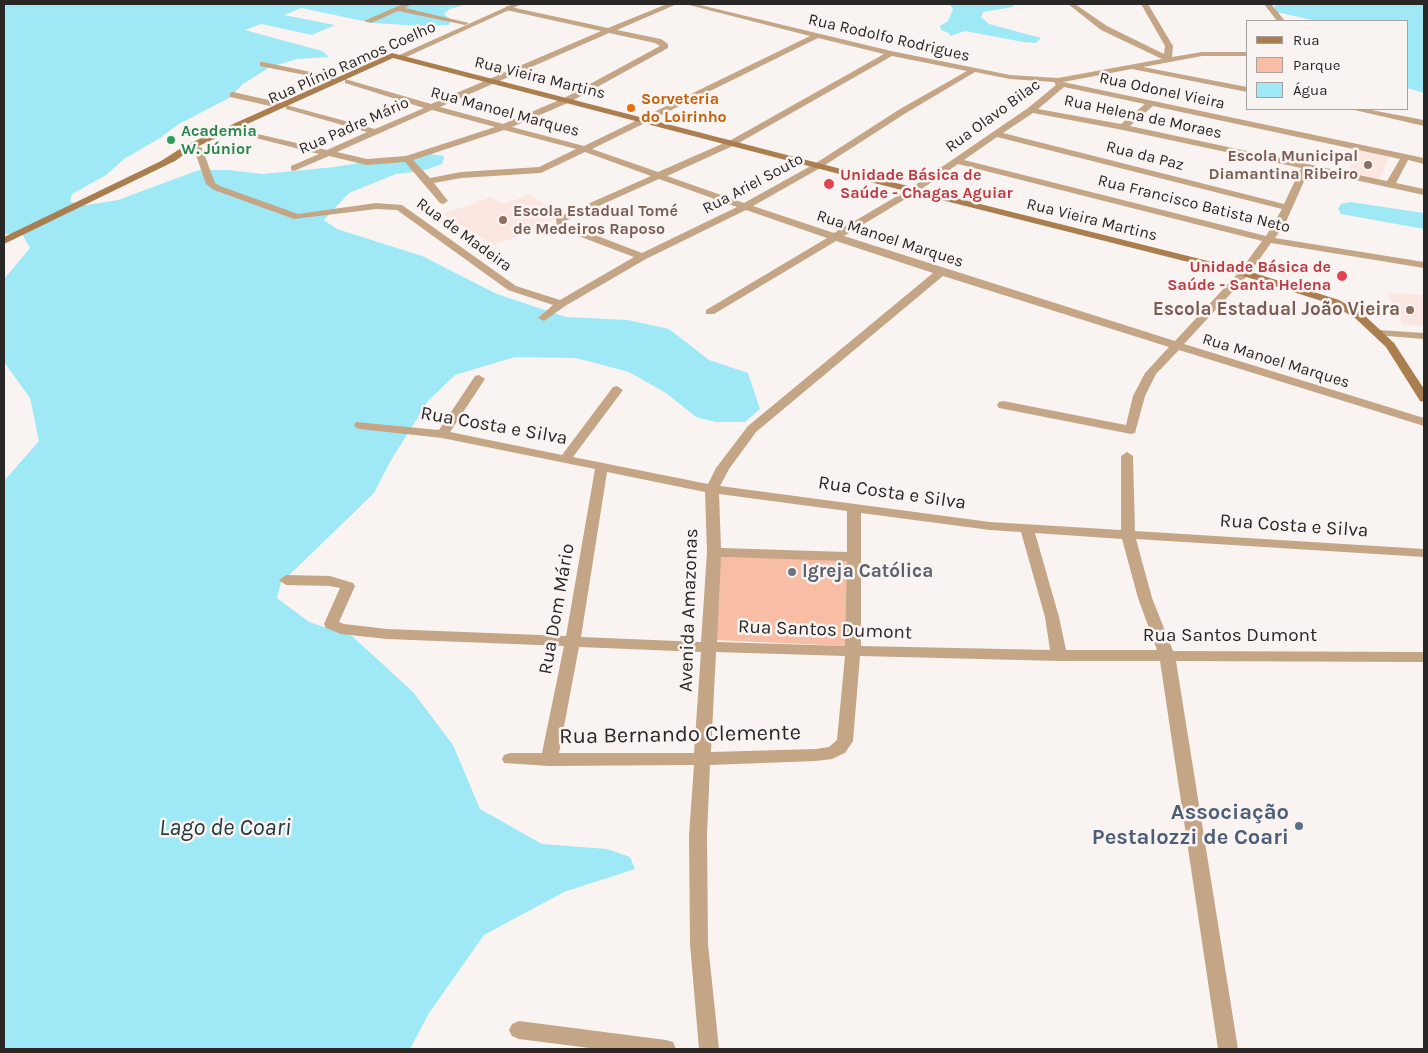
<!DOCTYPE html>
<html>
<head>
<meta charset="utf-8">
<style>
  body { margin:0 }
  #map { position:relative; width:1428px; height:1053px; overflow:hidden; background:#f9f4f2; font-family:Karla,sans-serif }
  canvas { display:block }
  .frame { position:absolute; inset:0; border:5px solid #292726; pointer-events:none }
  .legend { position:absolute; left:1246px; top:20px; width:162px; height:90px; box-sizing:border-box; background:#f9f4f2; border:1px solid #a6a2a0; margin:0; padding:6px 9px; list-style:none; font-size:15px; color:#292726 }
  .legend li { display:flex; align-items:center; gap:10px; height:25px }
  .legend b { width:25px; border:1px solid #a6a2a0 }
</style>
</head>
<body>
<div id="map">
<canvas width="1428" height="1053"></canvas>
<div class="frame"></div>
<ul class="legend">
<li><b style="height:6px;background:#aa7e4e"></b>Rua</li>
<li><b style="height:14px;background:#f8bea5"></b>Parque</li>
<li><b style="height:14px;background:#9fe8f6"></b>Água</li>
</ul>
</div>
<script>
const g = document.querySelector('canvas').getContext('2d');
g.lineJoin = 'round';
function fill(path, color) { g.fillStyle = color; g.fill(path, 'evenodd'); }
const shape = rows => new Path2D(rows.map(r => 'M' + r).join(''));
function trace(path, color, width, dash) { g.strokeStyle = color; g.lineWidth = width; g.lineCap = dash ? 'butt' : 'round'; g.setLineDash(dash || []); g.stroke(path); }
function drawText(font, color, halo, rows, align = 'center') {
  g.font = font + ' Karla,sans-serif'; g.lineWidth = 5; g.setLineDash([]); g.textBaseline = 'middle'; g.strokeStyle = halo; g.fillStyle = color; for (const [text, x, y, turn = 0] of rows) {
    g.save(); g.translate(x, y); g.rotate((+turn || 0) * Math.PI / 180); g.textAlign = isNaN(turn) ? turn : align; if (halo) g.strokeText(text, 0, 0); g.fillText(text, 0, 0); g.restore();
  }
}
const education = shape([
  [1357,150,1389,157,1380,179,1347,172],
  [529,195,565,215,540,225,543,227,494,245,443,214,491,197,503,204],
  [1387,293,1424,295,1424,326,1402,324]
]);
const green = shape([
  [720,557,849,560,846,646,714,640]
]);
const water = shape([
  [4,4,468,4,450,9,444,14,452,21,448,25,423,26,373,23,301,8,284,15,335,25,312,35,261,24,245,30,322,51,329,57,297,59,270,67,243,84,229,98,179,124,160,138,124,159,106,175,72,194,70,202,87,205,118,200,199,170,228,170,263,174,334,167,423,153,444,156,442,164,422,171,396,174,349,193,324,220,337,229,422,256,497,294,566,317,628,320,669,329,709,360,748,373,760,409,745,422,716,422,696,417,666,393,629,372,576,358,515,357,455,375,428,401,390,462,374,493,281,583,277,598,309,622,352,636,413,692,453,745,480,809,542,844,607,849,630,857,635,869,564,892,484,935,429,1013,410,1049,4,1049,4,481,39,441,30,398,4,362,4,279,30,248,22,234,4,234],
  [949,4,1013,5,1013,7,983,12,981,17,989,24,1041,38,1036,43,1023,42,965,31,950,36,949,33,941,30,940,26,948,21,953,9],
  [1280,4,1424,4,1424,93,1407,88,1407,21,1317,21,1276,12,1274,6]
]);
const river = shape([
  [1350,202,1424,213,1424,229,1341,214,1338,209,1341,204,1350,202]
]);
const minor = shape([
  [403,4,410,5,405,8,469,23,465,25,398,11,371,23,364,21,403,4],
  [667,4,677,4,617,30,661,39,668,44,668,48,570,102,512,127,584,146,810,36,685,4,696,4,891,51,1010,75,1058,78,1162,59,1101,30,1068,4,1075,4,1107,26,1164,54,1165,46,1141,4,1148,4,1173,46,1172,57,1202,52,1247,52,1247,56,1202,56,1143,67,1247,87,1247,92,1132,69,1063,82,1424,158,1424,164,1408,160,1396,183,1424,189,1424,195,1309,170,1285,224,1275,238,1424,262,1424,268,1271,243,1248,275,1184,344,1424,418,1424,426,1179,350,1156,374,1145,396,1135,433,1131,434,999,408,997,405,999,402,1003,401,1126,425,1133,396,1145,373,1169,347,943,276,756,432,729,469,720,486,990,522,1121,530,1121,456,1127,452,1133,456,1135,531,1424,549,1424,557,1136,539,1152,598,1173,651,1424,652,1424,662,1176,661,1238,1049,1218,1049,1160,661,1059,661,860,656,853,741,845,753,832,759,816,761,710,765,707,835,708,944,719,1049,699,1049,690,944,689,835,694,765,549,766,504,763,502,759,504,755,510,753,542,753,564,646,387,639,341,634,326,628,324,624,340,588,330,586,286,585,279,580,286,575,330,576,353,583,355,586,339,622,344,624,387,629,566,636,595,469,442,438,360,429,356,428,354,425,356,422,439,430,475,376,479,375,485,379,450,432,562,455,613,387,617,386,623,390,573,457,708,484,716,468,748,426,933,273,836,241,714,314,706,314,706,310,827,238,746,210,646,259,565,306,544,321,538,318,553,305,508,290,397,210,376,209,294,219,214,190,206,184,195,152,185,147,189,144,202,148,215,183,220,186,298,214,376,203,402,205,516,286,560,300,634,257,557,228,556,218,651,176,585,152,541,173,461,178,434,183,448,201,443,204,440,203,405,162,367,165,329,156,294,171,291,170,291,166,319,154,232,132,236,129,327,150,367,132,286,109,286,105,375,129,424,108,345,83,345,79,431,104,601,31,506,10,506,6,608,28,667,4],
  [609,33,655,43,660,46,564,98,503,124,440,107,609,33],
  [818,38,884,54,731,140,658,172,592,149,818,38],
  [892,56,967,71,900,109,816,163,744,203,667,176,737,144,892,56],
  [975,72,1010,79,1054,82,1056,85,1028,108,911,188,834,233,753,206,822,167,906,113,975,72],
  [1064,87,1145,104,1121,124,1038,109,1064,87],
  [1153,106,1400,159,1387,181,1130,126,1153,106],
  [432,110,495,127,406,156,367,159,337,152,432,110],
  [1033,113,1123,130,1301,168,1284,204,1003,133,1033,113],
  [504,130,576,149,539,167,461,172,430,178,413,160,504,130],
  [997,137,1282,209,1266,236,964,160,997,137],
  [958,164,1262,241,1240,271,1175,341,844,236,917,192,958,164],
  [659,179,737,207,642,253,566,224,565,221,659,179],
  [607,472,705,492,707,552,701,642,581,637,607,472],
  [719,494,847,511,847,552,721,548,719,494],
  [861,513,990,530,1021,532,1045,617,1050,650,861,646,861,513],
  [1035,533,1122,539,1138,598,1157,650,1066,650,1059,617,1035,533],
  [721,557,847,561,845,646,717,642,721,557],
  [579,647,701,652,694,753,559,753,579,647],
  [716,652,845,656,837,740,829,747,816,749,711,752,716,652],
  [1264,4,1271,4,1285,21,1277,21,1264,4],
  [263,62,335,77,339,79,335,81,260,66,260,62,263,62],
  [233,92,282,103,283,105,279,108,230,97,230,93,233,92],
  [1350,109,1366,109,1424,120,1424,126,1350,109],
  [1379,330,1424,333,1424,339,1375,335,1375,331,1379,330],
  [519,1021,666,1040,673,1042,676,1049,597,1049,519,1039,512,1036,509,1030,512,1024,519,1021]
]);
const tertiary = shape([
  [513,4,522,4,402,59,395,57,513,4]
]);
const secondary = shape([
  [392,53,876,178,1248,271,1339,300,1363,314,1394,343,1424,389,1424,402,1420,401,1386,347,1355,318,1331,304,1240,275,870,182,393,58,192,149,175,161,4,244,4,237,161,161,186,145,392,53]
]);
const markers = [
  [631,108,5,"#e8710a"],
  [171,140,5,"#2e9e5b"],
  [1368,165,5,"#8d6e63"],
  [829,184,6,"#e0444e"],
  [503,220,5,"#8d6e63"],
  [1342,276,6,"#e0444e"],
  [1410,310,5,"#8d6e63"],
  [792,572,5,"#6b7280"],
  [1299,826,5,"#5c6f8a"]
];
const farStreetnames = [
  ["Rua Rodolfo Rodrigues",889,38,13],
  ["Rua Plínio Ramos Coelho",352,63,-24],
  ["Rua Vieira Martins",540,78,14],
  ["Rua Odonel Vieira",1162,91,12],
  ["Rua Manoel Marques",505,112,15],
  ["Rua Olavo Bilac",993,116,-36],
  ["Rua Helena de Moraes",1143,117,12],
  ["Rua Padre Mário",354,126,-24],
  ["Rua da Paz",1145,156,14],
  ["Rua Ariel Souto",753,184,-28],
  ["Rua Francisco Batista Neto",1194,204,14],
  ["Rua Vieira Martins",1092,220,14],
  ["Rua de Madeira",464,235,36],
  ["Rua Manoel Marques",890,239,18],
  ["Rua Manoel Marques",1276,361,17]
];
const farFoodnames = [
  ["Sorveteria",641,99],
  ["do Loirinho",641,117]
];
const farLeisurenames = [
  ["Academia",181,131],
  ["W. Júnior",181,149]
];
const farEducationnames = [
  ["Escola Municipal",1358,156],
  ["Diamantina Ribeiro",1358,174],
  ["Escola Estadual Tomé",513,211,"left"],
  ["de Medeiros Raposo",513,229,"left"]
];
const farHealthnames = [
  ["Unidade Básica de",840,175],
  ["Saúde - Chagas Aguiar",840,193],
  ["Unidade Básica de",1331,267,"right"],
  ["Saúde - Santa Helena",1331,285,"right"]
];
const educationNames = [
  ["Escola Estadual João Vieira",1400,310]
];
const streetNames = [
  ["Rua Costa e Silva",494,426,10],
  ["Rua Costa e Silva",892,493,8],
  ["Rua Costa e Silva",1294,526,4],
  ["Rua Dom Mário",557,609,-80],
  ["Avenida Amazonas",689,610,-88],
  ["Rua Santos Dumont",825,630,2],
  ["Rua Santos Dumont",1230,636]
];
const worshipNames = [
  ["Igreja Católica",802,572]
];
const nearStreetnames = [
  ["Rua Bernando Clemente",680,735,-1]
];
const nearServicenames = [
  ["Associação",1289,813],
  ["Pestalozzi de Coari",1289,838]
];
const nearWaternames = [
  ["Lago de Coari",225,828]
];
fill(education, '#fbe6e2');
fill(green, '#f8bea5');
fill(water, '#9fe8f6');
fill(river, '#9fe8f6');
fill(minor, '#c4a686');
fill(tertiary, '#c4a686');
fill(secondary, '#aa7e4e');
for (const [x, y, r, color] of markers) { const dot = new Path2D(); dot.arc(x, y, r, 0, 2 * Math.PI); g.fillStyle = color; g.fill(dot); trace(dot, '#f9f4f2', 2); }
drawText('16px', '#292726', '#f9f4f2', farStreetnames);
drawText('bold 16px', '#c56008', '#f9f4f2', farFoodnames, 'left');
drawText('bold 16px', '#27864d', '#f9f4f2', farLeisurenames, 'left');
drawText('bold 16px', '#785e54', '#f9f4f2', farEducationnames, 'right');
drawText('bold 16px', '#be3a42', '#f9f4f2', farHealthnames, 'left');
drawText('bold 19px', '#785e54', '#f9f4f2', educationNames, 'right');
drawText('19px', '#292726', '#f9f4f2', streetNames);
drawText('bold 19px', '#5b616d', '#f9f4f2', worshipNames, 'left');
drawText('22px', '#292726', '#f9f4f2', nearStreetnames);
drawText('bold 22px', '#4e5e75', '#f9f4f2', nearServicenames, 'right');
drawText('italic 24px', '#233b40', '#f9f4f2', nearWaternames);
</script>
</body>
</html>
